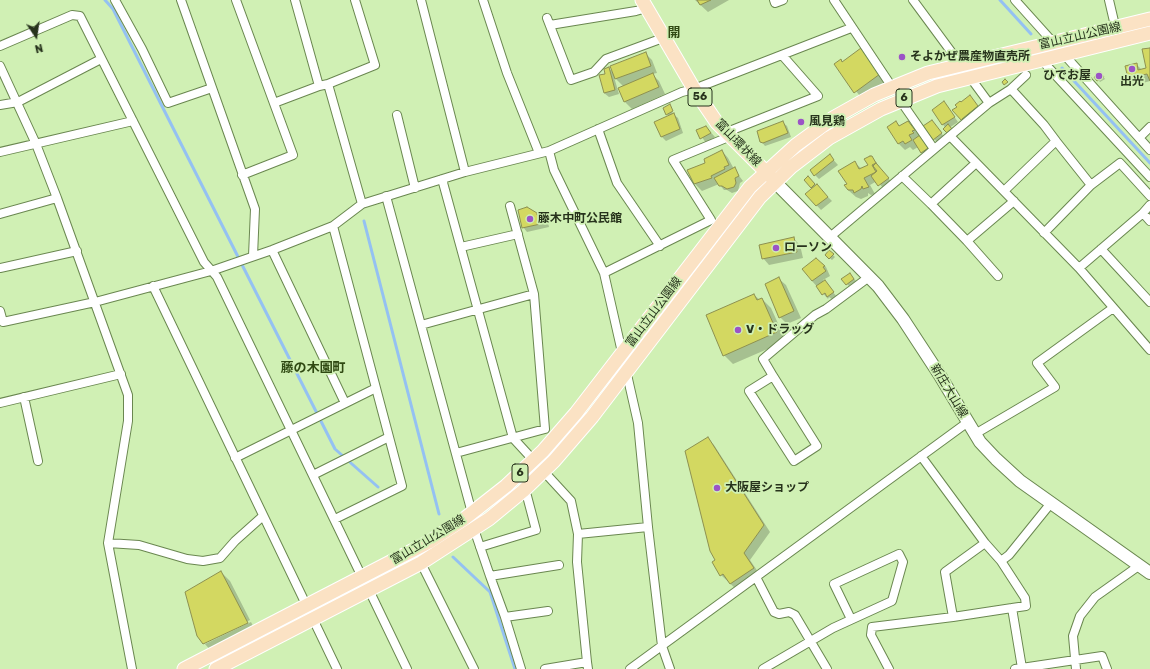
<!DOCTYPE html>
<html>
<head>
<meta charset="utf-8">
<style>
  body { margin:0 }
  #map { position:relative; width:1150px; height:669px; overflow:hidden; background:#d0f0b4; font-family:Rubik,sans-serif }
  canvas { display:block }
  .north { position:absolute; left:16px; top:16px; width:40px; height:40px; -webkit-text-stroke:3px #d0f0b4; paint-order:stroke; rotate:167deg; font-size:11px; font-weight:700; line-height:16px; text-align:center; color:#27331c }
  .north::after { content:''; display:block; margin:auto; width:14px; height:18px; background:#27331c; clip-path:polygon(50% 0,100% 100%,50% 72%,0 100%) }
</style>
</head>
<body>
<div id="map">
<canvas width="1150" height="669"></canvas>
<div class="north">N</div>
</div>
<script>
const g = document.querySelector('canvas').getContext('2d');
g.lineJoin = 'round';
function fill(path, color) { g.fillStyle = color; g.fill(path, 'evenodd'); }
const shape = rows => new Path2D(rows.map(r => 'M' + r).join(''));
function trace(path, color, width, dash) { g.strokeStyle = color; g.lineWidth = width; g.lineCap = dash ? 'butt' : 'round'; g.setLineDash(dash || []); g.stroke(path); }
function drawText(font, color, halo, rows, align = 'center') {
  g.font = font + ' Rubik,"Noto Sans JP",sans-serif'; g.lineWidth = 3.5; g.setLineDash([]); g.textBaseline = 'middle'; g.strokeStyle = halo; g.fillStyle = color; for (const [text, x, y, turn = 0] of rows) {
    g.save(); g.translate(x, y); g.rotate((+turn || 0) * Math.PI / 180); g.textAlign = isNaN(turn) ? turn : align; if (halo) g.strokeText(text, 0, 0); g.fillText(text, 0, 0); g.restore();
  }
}
const shadow = shape([
  [695,0,729,0,708,12],
  [1150,49,1150,81,1136,85,1129,78,1136,64,1142,70,1147,69],
  [645,53,652,60,657,73,652,74,659,81,665,94,632,109,625,102,619,89,624,87,614,77,619,94,609,97,604,93,606,74,609,68,614,74],
  [868,56,886,81,862,99,836,64],
  [1102,75,1105,79,1100,82,1096,77],
  [974,101,981,111,966,124,961,119,958,107,962,104],
  [944,102,958,122,949,128,953,131,949,134,934,110],
  [670,105,673,114,678,118,683,133,666,141,662,137,669,116,667,114],
  [932,121,945,138,938,143,934,139],
  [782,122,787,126,791,137,765,146,761,141],
  [896,122,900,126,908,122,924,141,931,153,926,157,918,147,913,150,910,147,905,150,898,143],
  [706,127,715,137,706,143,697,130],
  [722,151,728,158,734,169,743,181,740,183,738,191,732,193,727,190,724,190,719,184,702,191,695,184,689,170,707,163],
  [830,156,838,165,819,179,815,175],
  [872,157,892,183,884,189,877,181,870,185,875,194,871,195,868,193,868,196,861,199,856,197,848,190,848,184,855,163,862,169,869,165],
  [808,177,832,201,821,210,807,195,813,189,805,180],
  [536,214,548,222,549,227,527,232,523,227],
  [794,239,800,245,803,258,769,265,763,258],
  [829,251,835,257,832,260,826,255],
  [822,263,826,267,830,276,823,280,837,297,833,300,829,297,828,299,812,281],
  [850,274,856,281,849,286,847,284],
  [779,279,786,285,801,318,787,324,780,317],
  [754,295,760,300,762,299,771,308,786,341,733,364,724,355],
  [707,438,714,445,770,532,750,560,760,575,737,590,721,575,716,560],
  [221,572,230,581,250,620,205,642,205,644,251,622,256,632,213,653,204,643]
]);
const stream = shape([
  [105,0,113,9,335,449,378,487],
  [1000,0,1031,34],
  [1062,68,1150,163],
  [364,221,439,514],
  [453,557,490,592,515,669]
]);
const building = shape([
  [697,0,711,0,700,5,697,0],
  [861,48,880,74,854,93,834,64,841,59,842,62,861,48],
  [1150,48,1150,81,1147,74,1128,78,1125,66,1137,63,1138,70,1146,68,1142,49,1150,48],
  [646,52,651,66,615,79,610,66,646,52],
  [609,67,615,90,604,93,599,75,605,74,604,69,609,67],
  [1100,72,1104,77,1097,81,1094,77,1100,72],
  [653,73,659,87,624,102,618,88,653,73],
  [1005,79,1008,82,1004,85,1002,82,1005,79],
  [970,95,978,106,962,119,962,121,952,110,957,107,955,105,960,101,961,102,970,95],
  [944,101,955,117,942,125,932,110,944,101],
  [670,104,673,111,666,115,663,108,670,104],
  [674,113,680,129,661,137,654,122,674,113],
  [932,120,942,133,933,140,923,126,932,120],
  [783,121,788,133,763,143,760,142,757,131,783,121],
  [896,121,899,126,908,121,915,130,912,131,914,133,909,135,912,140,905,144,903,141,898,144,887,127,896,121],
  [948,124,952,129,947,133,943,129,948,124],
  [706,126,711,133,700,139,696,130,706,126],
  [920,135,928,148,921,153,913,140,920,135],
  [722,150,729,165,724,167,725,169,711,176,712,178,694,184,687,170,705,163,704,159,722,150],
  [830,154,834,160,814,176,810,170,830,154],
  [870,156,872,156,876,163,872,165,876,172,864,178,869,187,863,189,862,186,861,189,854,193,853,190,848,190,844,185,847,184,838,171,855,161,859,169,868,165,864,159,870,156],
  [876,163,889,178,878,186,871,176,877,171,873,166,876,163],
  [735,167,739,176,735,178,736,183,734,187,727,189,722,186,719,186,714,178,735,167],
  [808,176,815,184,811,188,804,180,808,176],
  [817,184,828,197,816,206,805,194,817,184],
  [527,207,537,213,537,215,543,217,545,223,522,228,518,210,527,207],
  [794,237,797,252,762,259,759,245,794,237],
  [829,250,834,254,829,259,825,255,829,250],
  [816,258,825,266,823,267,826,271,812,281,802,269,816,258],
  [850,273,854,279,846,285,841,279,850,273],
  [779,277,794,311,779,318,765,284,779,277],
  [825,280,834,292,827,297,825,293,822,295,816,286,825,280],
  [754,294,757,300,762,298,777,332,723,356,706,315,754,294],
  [708,437,764,525,744,553,754,568,730,584,723,574,720,576,712,562,715,560,710,551,685,451,708,437],
  [221,571,248,623,203,644,197,636,185,592,221,571]
]);
const street = shape([
  [115,0,142,49,168,103,212,88],
  [181,0,255,209,253,256],
  [236,0,293,155,242,175],
  [295,0,319,86,328,84,362,204],
  [421,0,465,172],
  [483,0,507,73,539,153],
  [774,0,775,3,783,0],
  [834,0,892,87],
  [1015,0,1150,150],
  [1109,0,1116,30],
  [547,18,571,80,594,72,606,59,663,38],
  [550,25,636,11,647,8],
  [0,46,72,15,80,16,204,262,217,277,362,577],
  [0,66,36,144,57,198,128,395,128,421,108,543,132,669],
  [1047,66,1150,177],
  [328,84,375,65,355,0],
  [1011,89,1026,75],
  [900,100,934,149],
  [274,103,319,86],
  [989,103,1011,89,1044,125,1056,141],
  [0,105,18,102,101,59],
  [397,115,415,188],
  [598,129,617,183,660,246],
  [727,132,818,96,782,55],
  [950,136,1079,268,1150,350],
  [1139,138,1150,127],
  [549,151,554,170,604,273,638,423,648,527],
  [0,152,133,121],
  [976,163,931,204,967,241,1014,201],
  [902,176,931,204],
  [442,179,513,438,571,501,578,534,648,527,662,646,670,669],
  [1004,191,1056,141,1091,185],
  [386,196,472,513],
  [510,206,534,294],
  [1143,213,1150,205],
  [0,214,57,198],
  [333,226,402,486,335,519],
  [1044,233,1091,185,1120,163,1150,196],
  [830,237,989,103,913,0],
  [967,241,998,276],
  [461,247,518,234],
  [1101,249,1150,302],
  [272,250,345,403],
  [0,268,77,251],
  [1079,268,1143,213,1150,221],
  [604,273,711,220,673,160,731,136],
  [153,286,337,669],
  [0,311,3,322,95,302,211,271,272,250,333,226,362,204,465,172,549,151,682,92,694,89,851,28],
  [421,325,534,294,545,429,456,453],
  [773,376,749,391,794,461,817,446,773,376,763,359,815,315,826,309,869,277],
  [24,397,38,461],
  [0,403,121,374],
  [975,434,1055,387,1037,363,1113,308],
  [921,456,985,543],
  [235,458,376,388],
  [313,475,389,437],
  [474,529,490,576],
  [578,534,577,562,587,662],
  [108,543,139,545,187,559,203,561,220,558,235,541,263,516],
  [480,547,536,530,527,496,523,491],
  [1001,561,985,543,945,572,953,617,1012,608],
  [421,563,474,669],
  [756,577,774,612,779,614,789,612,795,615,827,669],
  [369,590,407,669],
  [505,617,490,576,559,565],
  [1022,668,1012,608,1026,606,1025,598,1001,561,1009,555,1051,503],
  [521,669,505,617,548,611],
  [545,669,587,662,588,669],
  [630,669,968,422],
  [763,669,833,628,892,601,903,562,899,554,834,584,851,619],
  [889,669,871,635,872,627,953,617],
  [1015,669,1102,656,1107,669],
  [1076,669,1073,636,1080,616,1095,597,1140,565]
]);
const secondary = shape([
  [775,182,878,286,903,319,939,374,980,442,996,459,1020,481,1150,573]
]);
const primary = shape([
  [642,0,694,89,717,123,771,177],
  [184,669,429,542,464,519,506,486,543,451,576,413,750,187,796,145,833,118,874,95,928,73,1150,19],
  [216,669,421,563,489,519,523,491,554,461,592,417,760,197,791,167,829,138,881,109,937,86,1150,33]
]);
const markers = [
  [902,57,4,"#9b53c6"],
  [1132,69,4,"#9b53c6"],
  [1099,76,4,"#9b53c6"],
  [801,122,4,"#9b53c6"],
  [530,219,4,"#9b53c6"],
  [776,248,4,"#9b53c6"],
  [738,330,4,"#9b53c6"],
  [717,488,4,"#9b53c6"]
];
const shields = [
  [700,97,24],
  [904,98,16],
  [520,473,16]
];
const shieldNames = [
  ["56",700,97],
  ["6",904,98],
  ["6",520,473]
];
const streetNames = [
  ["富山立山公園線",1080,36,-13],
  ["富山環状線",738,143,46],
  ["富山立山公園線",654,312,-53],
  ["新庄大山線",949,391,59],
  ["富山立山公園線",428,540,-31]
];
const poiNames = [
  ["そよかぜ農産物直売所",910,57],
  ["ひでお屋",1091,76,"right"],
  ["出光",1132,82,"center"],
  ["風見鶏",809,122],
  ["藤木中町公民館",538,219],
  ["ローソン",784,248],
  ["V・ドラッグ",746,330],
  ["大阪屋ショップ",725,488]
];
const neighbourhoodNames = [
  ["開",674,33],
  ["藤の木園町",313,368]
];
fill(shadow, '#0003');
trace(stream, '#94c1f2', 3);
fill(building, '#d3d861');
trace(building, '#8d9050', 1);
trace(street, '#6a8750', 10);
trace(secondary, '#6a8750', 14);
trace(primary, '#fff', 15);
trace(street, '#fff', 8);
trace(secondary, '#fff', 12);
trace(primary, '#fbe2c4', 13);
for (const [x, y, r, color] of markers) { const dot = new Path2D(); dot.arc(x, y, r, 0, 2 * Math.PI); g.fillStyle = color; g.fill(dot); trace(dot, '#d0f0b4', 1.5); }
for (const [x, y, w] of shields) { const box = new Path2D(); box.roundRect(x - w / 2, y - 9, w, 18, 3); g.fillStyle = '#d0f0b4'; g.fill(box); trace(box, '#27331c', 1); }
drawText('bold 11px', '#27331c', null, shieldNames);
drawText('12px', '#27331c', '#d0f0b4', streetNames);
drawText('bold 12px', '#27331c', '#d0f0b4', poiNames, 'left');
drawText('bold 13px', '#2f4912', '#d0f0b4', neighbourhoodNames);
</script>
</body>
</html>
